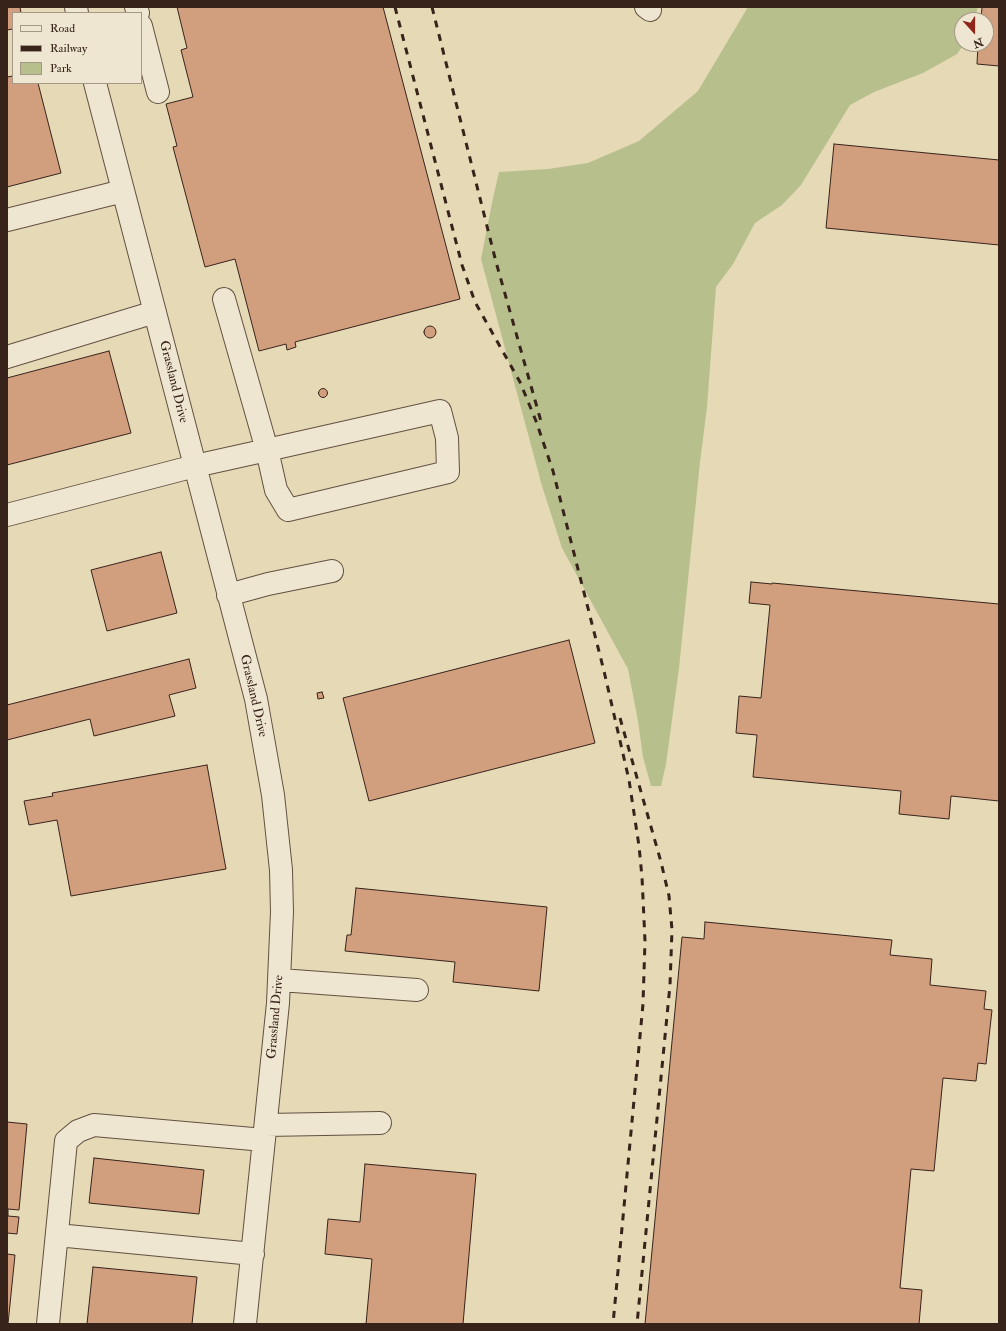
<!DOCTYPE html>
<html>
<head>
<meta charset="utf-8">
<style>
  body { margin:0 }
  #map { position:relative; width:1006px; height:1331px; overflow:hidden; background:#e5d9b6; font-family:"IM FELL Double Pica",serif }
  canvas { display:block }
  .frame { position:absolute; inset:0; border:8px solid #38231b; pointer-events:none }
  .legend { position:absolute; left:12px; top:12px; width:130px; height:72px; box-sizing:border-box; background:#eee6d0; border:1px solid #a59888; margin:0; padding:5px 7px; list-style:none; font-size:12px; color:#38231b }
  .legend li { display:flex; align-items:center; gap:8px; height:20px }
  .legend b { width:20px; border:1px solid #a59888 }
  .north { position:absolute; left:954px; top:12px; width:40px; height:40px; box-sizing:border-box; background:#eee6d0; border:1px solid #a59888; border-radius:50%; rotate:159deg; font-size:11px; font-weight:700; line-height:16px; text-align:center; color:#38231b }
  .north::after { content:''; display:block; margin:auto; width:14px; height:18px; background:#8f2418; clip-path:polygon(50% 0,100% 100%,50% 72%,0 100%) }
</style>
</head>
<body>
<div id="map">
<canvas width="1006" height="1331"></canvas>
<div class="frame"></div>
<ul class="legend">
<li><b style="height:5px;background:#eee6d0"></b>Road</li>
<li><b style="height:5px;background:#38231b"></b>Railway</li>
<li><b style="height:11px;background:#b7bf8c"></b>Park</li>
</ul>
<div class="north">N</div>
</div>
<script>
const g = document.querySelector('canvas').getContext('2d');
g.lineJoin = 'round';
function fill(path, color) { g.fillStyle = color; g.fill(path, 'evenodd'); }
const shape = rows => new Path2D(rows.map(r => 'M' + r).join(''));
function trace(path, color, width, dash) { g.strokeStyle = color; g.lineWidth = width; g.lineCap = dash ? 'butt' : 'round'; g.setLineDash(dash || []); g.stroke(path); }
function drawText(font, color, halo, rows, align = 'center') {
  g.font = font + ' "IM FELL Double Pica",serif'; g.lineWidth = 4; g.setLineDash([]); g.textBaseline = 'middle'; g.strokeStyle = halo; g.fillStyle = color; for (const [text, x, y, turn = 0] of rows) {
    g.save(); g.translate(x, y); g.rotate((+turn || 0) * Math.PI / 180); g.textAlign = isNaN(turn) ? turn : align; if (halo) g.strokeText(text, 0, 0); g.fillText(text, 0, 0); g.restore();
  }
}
const green = shape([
  [748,7,978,7,974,20,962,20,962,44,964,44,957,54,923,73,874,92,850,105,801,185,782,205,755,223,733,264,716,287,707,407,700,462,679,668,666,764,661,786,651,786,643,757,638,721,628,669,562,548,542,486,481,259,493,198,499,172,548,169,588,163,639,141,698,91]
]);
const building = shape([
  [7,7,20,7,21,13,13,13,13,29,7,30,7,7],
  [177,7,383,7,460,299,295,342,296,347,287,350,286,344,259,351,235,259,205,267,173,147,177,146,166,104,193,97,181,50,187,48,177,7],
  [982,7,999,7,999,66,977,64,978,44,986,44,986,20,981,20,982,7],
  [13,76,13,83,38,83,61,173,7,187,7,77,13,76],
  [834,144,999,160,999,245,826,228,834,144],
  '424 332a6 6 0 1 1 12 0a6 6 0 1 1-12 0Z',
  [109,351,131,433,7,465,7,378,109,351],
  '318.5 393a4.5 4.5 0 1 1 9 0a4.5 4.5 0 1 1-9 0Z',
  [161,552,177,613,107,631,91,570,161,552],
  [751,582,772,584,772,583,999,604,999,801,951,796,949,819,899,814,901,791,753,777,757,735,736,733,739,696,761,698,770,605,749,603,751,582],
  [569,640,595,743,369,801,343,698,569,640],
  [189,659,196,688,169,695,175,716,94,736,90,719,7,740,7,705,189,659],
  [322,692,324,698,318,699,317,693,322,692],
  [207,765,226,869,71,896,57,820,29,825,24,801,53,796,52,793,207,765],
  [356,888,547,907,539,991,453,982,455,962,345,951,347,935,351,935,356,888],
  [705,922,892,940,890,955,932,959,930,985,986,991,984,1009,992,1010,986,1064,978,1063,976,1081,943,1078,934,1171,911,1169,900,1288,922,1290,919,1324,645,1324,682,937,704,939,705,922],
  [7,1122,27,1124,19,1210,8,1209,8,1216,19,1217,17,1234,7,1233,7,1122],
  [94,1158,204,1170,199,1214,89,1203,94,1158],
  [365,1164,476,1174,463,1324,366,1324,372,1259,325,1254,328,1219,360,1222,365,1164],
  [7,1254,15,1255,8,1324,7,1324,7,1254],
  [93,1267,197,1277,192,1324,87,1324,93,1267]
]);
const minor = shape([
  [76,7,77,13],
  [136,7,138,13],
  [646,7,650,10],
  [141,26,158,92],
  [95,83,256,699,273,795,281,870,282,912,278,1003,245,1324],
  [7,220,123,191],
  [7,357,155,312],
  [7,515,195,466,267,450,440,411,447,438,448,472,288,510,276,490,267,450,224,299],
  [228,595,268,584,332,571],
  [280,980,417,990],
  [266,1125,380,1123],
  [57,1235,253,1254],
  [48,1324,66,1141,78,1131,94,1125,264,1140]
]);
const rail = shape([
  [395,7,462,265,475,302,520,382,536,421,553,471,604,671,629,780,639,846,642,877,645,941,643,1004,613,1324],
  [432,7,496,262,542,425],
  [620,718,661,862,669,896,672,930,670,985,637,1324]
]);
const streetNames = [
  ["Grassland Drive",173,382,76],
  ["Grassland Drive",253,696,77],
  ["Grassland Drive",276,1017,-85]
];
fill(green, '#b7bf8c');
fill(building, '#d19e7e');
trace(building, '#38231b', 1);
trace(minor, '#635042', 24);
trace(minor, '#eee6d0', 22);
trace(rail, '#38231b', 3, [7, 7]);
drawText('13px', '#38231b', '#eee6d0', streetNames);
</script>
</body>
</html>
